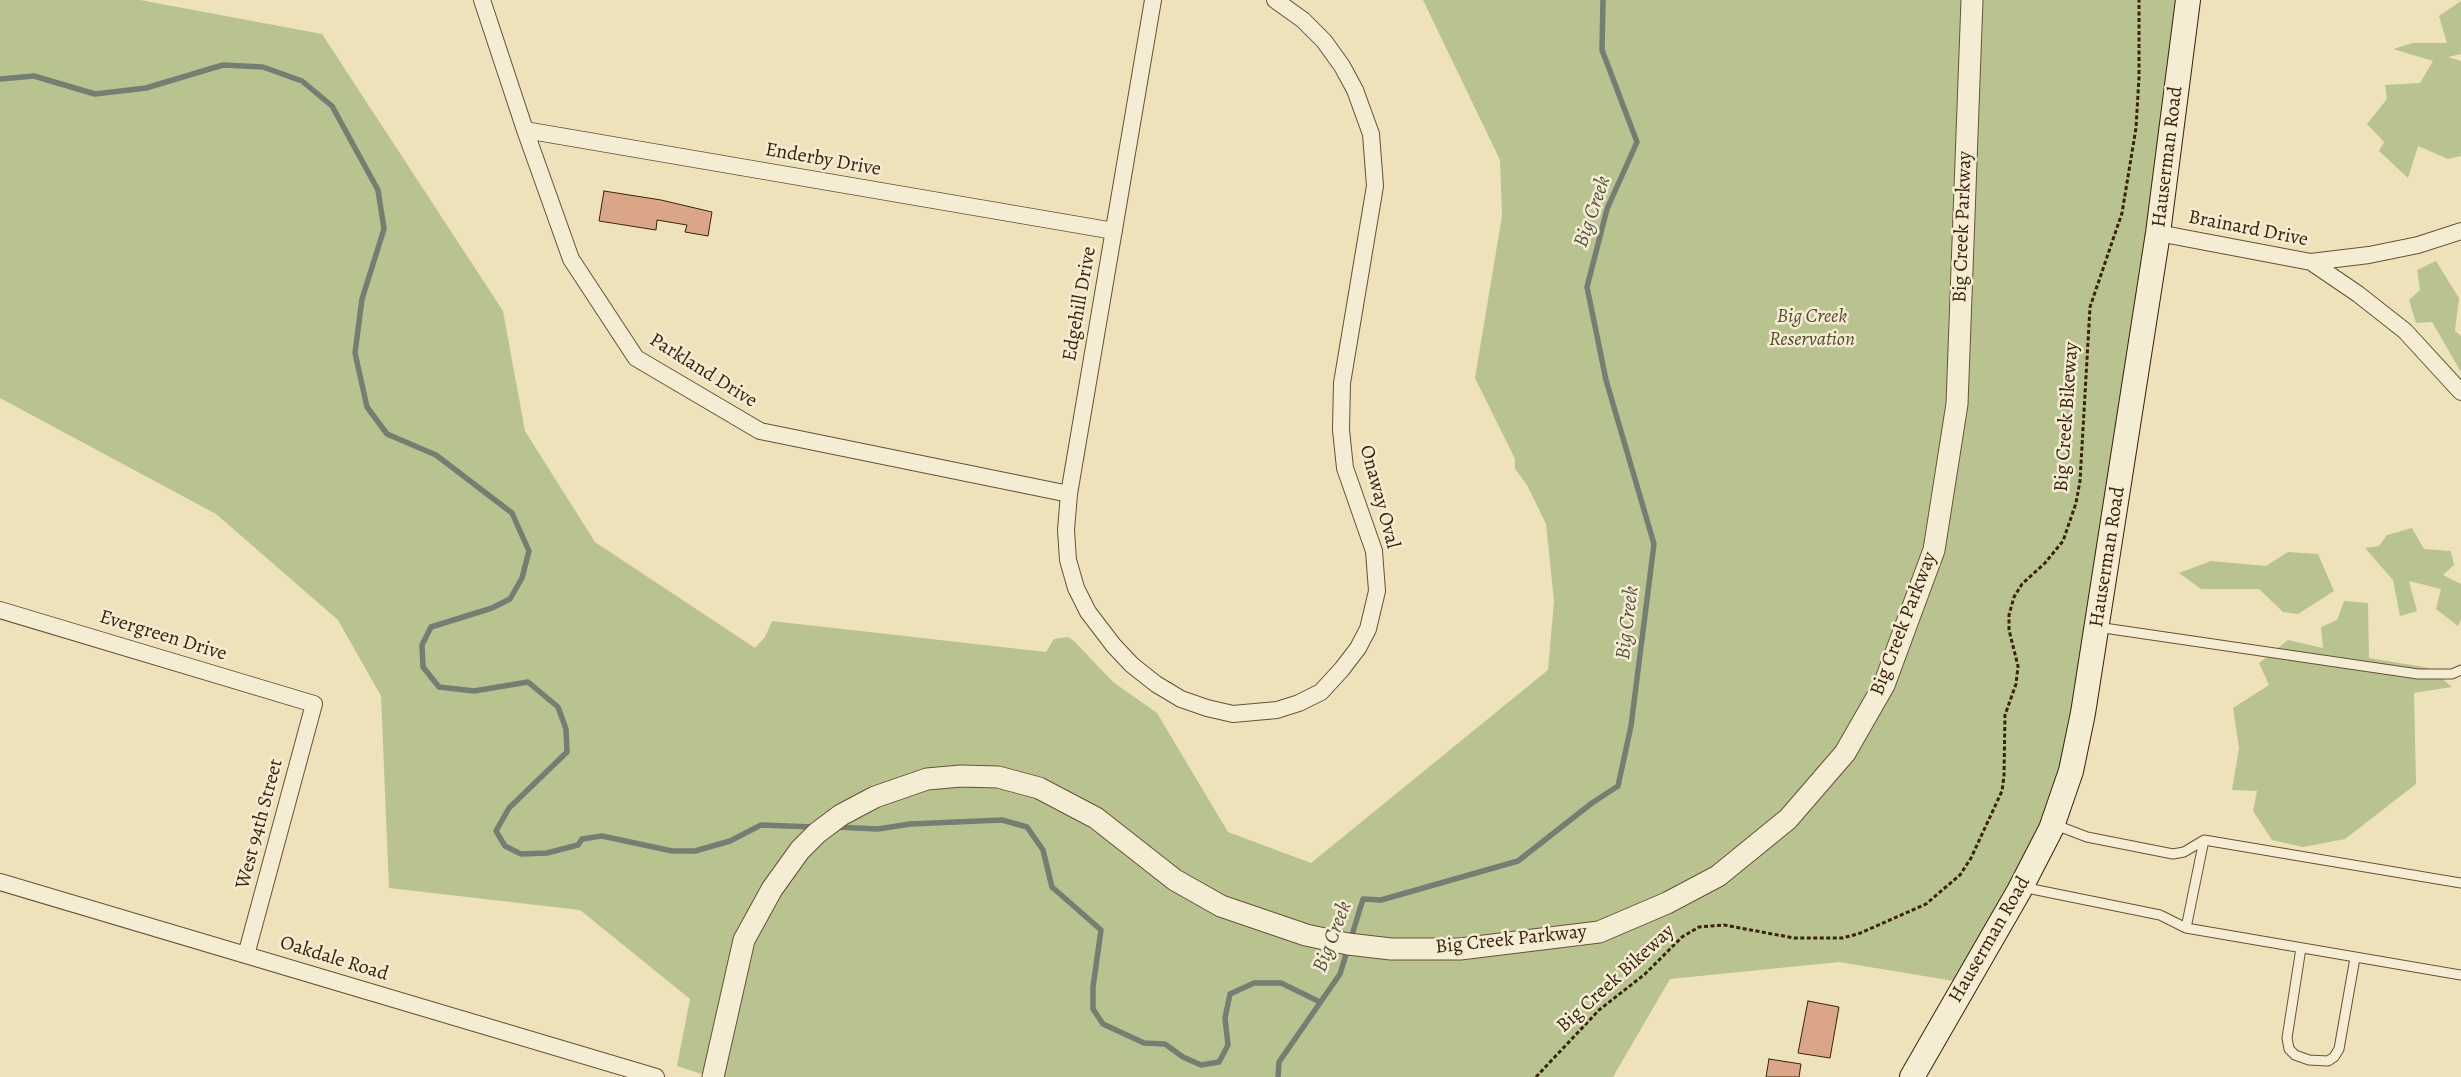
<!DOCTYPE html>
<html>
<head>
<meta charset="utf-8">
<style>
  body { margin:0 }
  canvas { display:block; background:#eee2bb }
</style>
</head>
<body>
<canvas width="2461" height="1077"></canvas>
<script>
const g = document.querySelector('canvas').getContext('2d');
g.lineJoin = 'round';
function fill(path, color) { g.fillStyle = color; g.fill(path, 'evenodd'); }
const shape = rows => new Path2D(rows.map(r => 'M' + r).join(''));
function trace(path, color, width, dash) { g.strokeStyle = color; g.lineWidth = width; g.lineCap = dash ? 'butt' : 'round'; g.setLineDash(dash || []); g.stroke(path); }
function drawText(font, color, halo, rows, align = 'center') {
  g.font = font + ' Alegreya,serif'; g.lineWidth = 5; g.setLineDash([]); g.textBaseline = 'middle'; g.strokeStyle = halo; g.fillStyle = color; for (const [text, x, y, turn = 0] of rows) {
    g.save(); g.translate(x, y); g.rotate((+turn || 0) * Math.PI / 180); g.textAlign = isNaN(turn) ? turn : align; if (halo) g.strokeText(text, 0, 0); g.fillText(text, 0, 0); g.restore();
  }
}
const green = shape([
  [0,0,140,0,322,34,503,311,525,431,595,542,755,648,765,637,772,621,1046,652,1054,639,1068,637,1075,642,1113,682,1157,713,1228,832,1311,863,1548,670,1554,601,1546,524,1527,485,1515,469,1515,459,1475,378,1502,216,1500,160,1423,0,2186,0,2074,803,1966,983,1839,962,1670,979,1613,1077,705,1077,705,1075,677,1066,690,999,580,910,389,888,381,696,338,620,216,514,0,398],
  [2461,1,2461,54,2448,57,2461,61,2461,156,2448,159,2418,146,2408,178,2379,151,2384,142,2367,124,2387,99,2385,85,2420,83,2433,61,2393,49,2413,43,2447,43,2439,16],
  [2436,261,2459,298,2455,331,2461,336,2461,372,2432,322,2416,323,2409,300,2420,290,2417,270],
  [2412,528,2424,549,2451,551,2454,565,2443,575,2461,584,2461,620,2458,626,2436,609,2441,589,2409,581,2417,611,2400,616,2393,580,2365,548,2379,546,2387,535],
  [2288,552,2318,554,2334,591,2298,614,2283,612,2259,589,2201,589,2179,573,2211,561,2266,566],
  [2344,601,2368,603,2369,658,2430,668,2452,687,2414,693,2416,784,2345,839,2303,847,2272,840,2253,811,2257,791,2232,790,2239,748,2233,708,2269,685,2259,663,2288,640,2323,648,2321,627,2337,620]
]);
const stream = shape([
  [0,79,34,76,95,94,146,88,223,65,263,67,302,81,332,106,378,190,384,229,362,299,355,353,367,407,387,434,436,455,512,513,529,551,522,578,510,599,492,608,431,627,422,645,423,667,439,687,474,691,528,682,558,707,566,729,567,752,509,808,496,831,505,846,521,854,547,853,578,845,582,839,602,836,672,851,695,851,730,841,761,825,814,827],
  [836,827,878,829,910,824,1002,820,1027,827,1043,850,1052,887,1101,930,1093,987,1093,1009,1103,1024,1144,1043,1165,1044,1183,1057,1201,1065,1219,1062,1228,1045,1225,1018,1230,994,1254,983,1281,983,1320,1002],
  [1278,1077,1279,1062,1340,974,1363,899,1381,900,1518,861,1592,803,1618,786,1631,726,1654,544,1606,380,1587,287,1607,209,1637,142,1602,50,1603,0]
]);
const building = shape([
  [604,191,661,200,712,212,708,236,685,232,687,225,657,220,656,230,599,221,604,191],
  [1808,1001,1839,1007,1830,1058,1798,1053,1808,1001],
  [1769,1059,1801,1064,1799,1077,1766,1077,1769,1059]
]);
const path = shape([
  [1536,1077,1599,1010,1645,974,1682,937,1699,927,1724,925,1794,938,1842,938,1858,934,1926,904,1960,875,1971,858,2002,791,2004,776,2005,715,2016,684,2018,666,2009,630,2009,615,2014,597,2022,584,2045,563,2063,541,2076,503,2080,481,2090,307,2122,213,2136,128,2139,77,2139,0]
]);
const service = shape([
  [2097,627,2418,674,2452,674,2461,670],
  [2053,824,2087,837,2173,854,2184,852,2204,840,2461,883],
  [2022,887,2160,915,2186,928,2461,975],
  [2186,928,2204,840],
  [2301,948,2287,1038,2289,1049,2295,1055,2309,1060,2328,1061,2334,1057,2339,1049,2355,958]
]);
const minor = shape([
  [482,0,525,130,571,259,636,358,760,431,1069,494],
  [1153,0,1069,494,1066,530,1068,560,1076,588,1088,612,1114,646,1132,665,1156,684,1181,699,1207,708,1233,714,1277,710,1299,703,1321,692,1342,669,1358,648,1368,629,1377,591,1374,551,1345,468,1341,430,1342,383,1375,186,1371,134,1355,90,1342,66,1324,41,1303,20,1275,0],
  [525,130,1114,231],
  [2158,233,2311,262,2358,294,2405,331,2461,392],
  [2311,262,2369,255,2418,245,2461,231],
  [0,610,314,704,246,955],
  [0,882,656,1077]
]);
const tertiary = shape([
  [713,1077,744,940,772,889,800,850,817,833,841,815,875,797,927,779,961,776,998,777,1039,788,1096,818,1175,880,1221,906,1306,935,1348,944,1391,949,1460,949,1599,932,1667,903,1718,876,1788,819,1845,753,1884,685,1934,550,1957,404,1972,0]
]);
const secondary = shape([
  [1912,1077,2019,891,2051,829,2071,771,2083,713,2158,233,2188,0]
]);
const streetNames = [
  ["Hauserman Road",2168,157,-83],
  ["Enderby Drive",823,160,10],
  ["Big Creek Parkway",1963,227,-88],
  ["Brainard Drive",2248,229,11],
  ["Edgehill Drive",1080,304,-80],
  ["Parkland Drive",703,371,32],
  ["Big Creek Bikeway",2067,417,-86],
  ["Onaway Oval",1379,497,75],
  ["Hauserman Road",2108,557,-81],
  ["Big Creek Parkway",1904,624,-69],
  ["Evergreen Drive",163,636,17],
  ["West 94th Street",260,824,-75],
  ["Big Creek Parkway",1511,940,-6],
  ["Hauserman Road",1990,940,-60],
  ["Oakdale Road",334,959,17],
  ["Big Creek Bikeway",1616,979,-42]
];
const parkNames = [
  ["Big Creek",1812,317],
  ["Reservation",1812,340]
];
const waterNames = [
  ["Big Creek",1593,212,-71],
  ["Big Creek",1628,623,-83],
  ["Big Creek",1333,937,-69]
];
fill(green, '#b9c390');
trace(stream, '#757e73', 5.5);
fill(building, '#dba688');
trace(building, '#3b210a', 1);
trace(service, '#685136', 11);
trace(minor, '#685136', 18);
trace(tertiary, '#685136', 23);
trace(secondary, '#3b210a', 26);
trace(path, '#3b210a', 3, [4, 2.5]);
trace(service, '#f4ecd3', 9);
trace(minor, '#f4ecd3', 16);
trace(tertiary, '#f4ecd3', 21);
trace(secondary, '#f4ecd3', 24);
drawText('20px', '#3b210a', '#f4ecd3', streetNames);
drawText('italic 20px', '#5a4a2c', '#f4ecd3', parkNames);
drawText('italic 21px', '#58503f', '#f4ecd3', waterNames);
</script>
</body>
</html>
